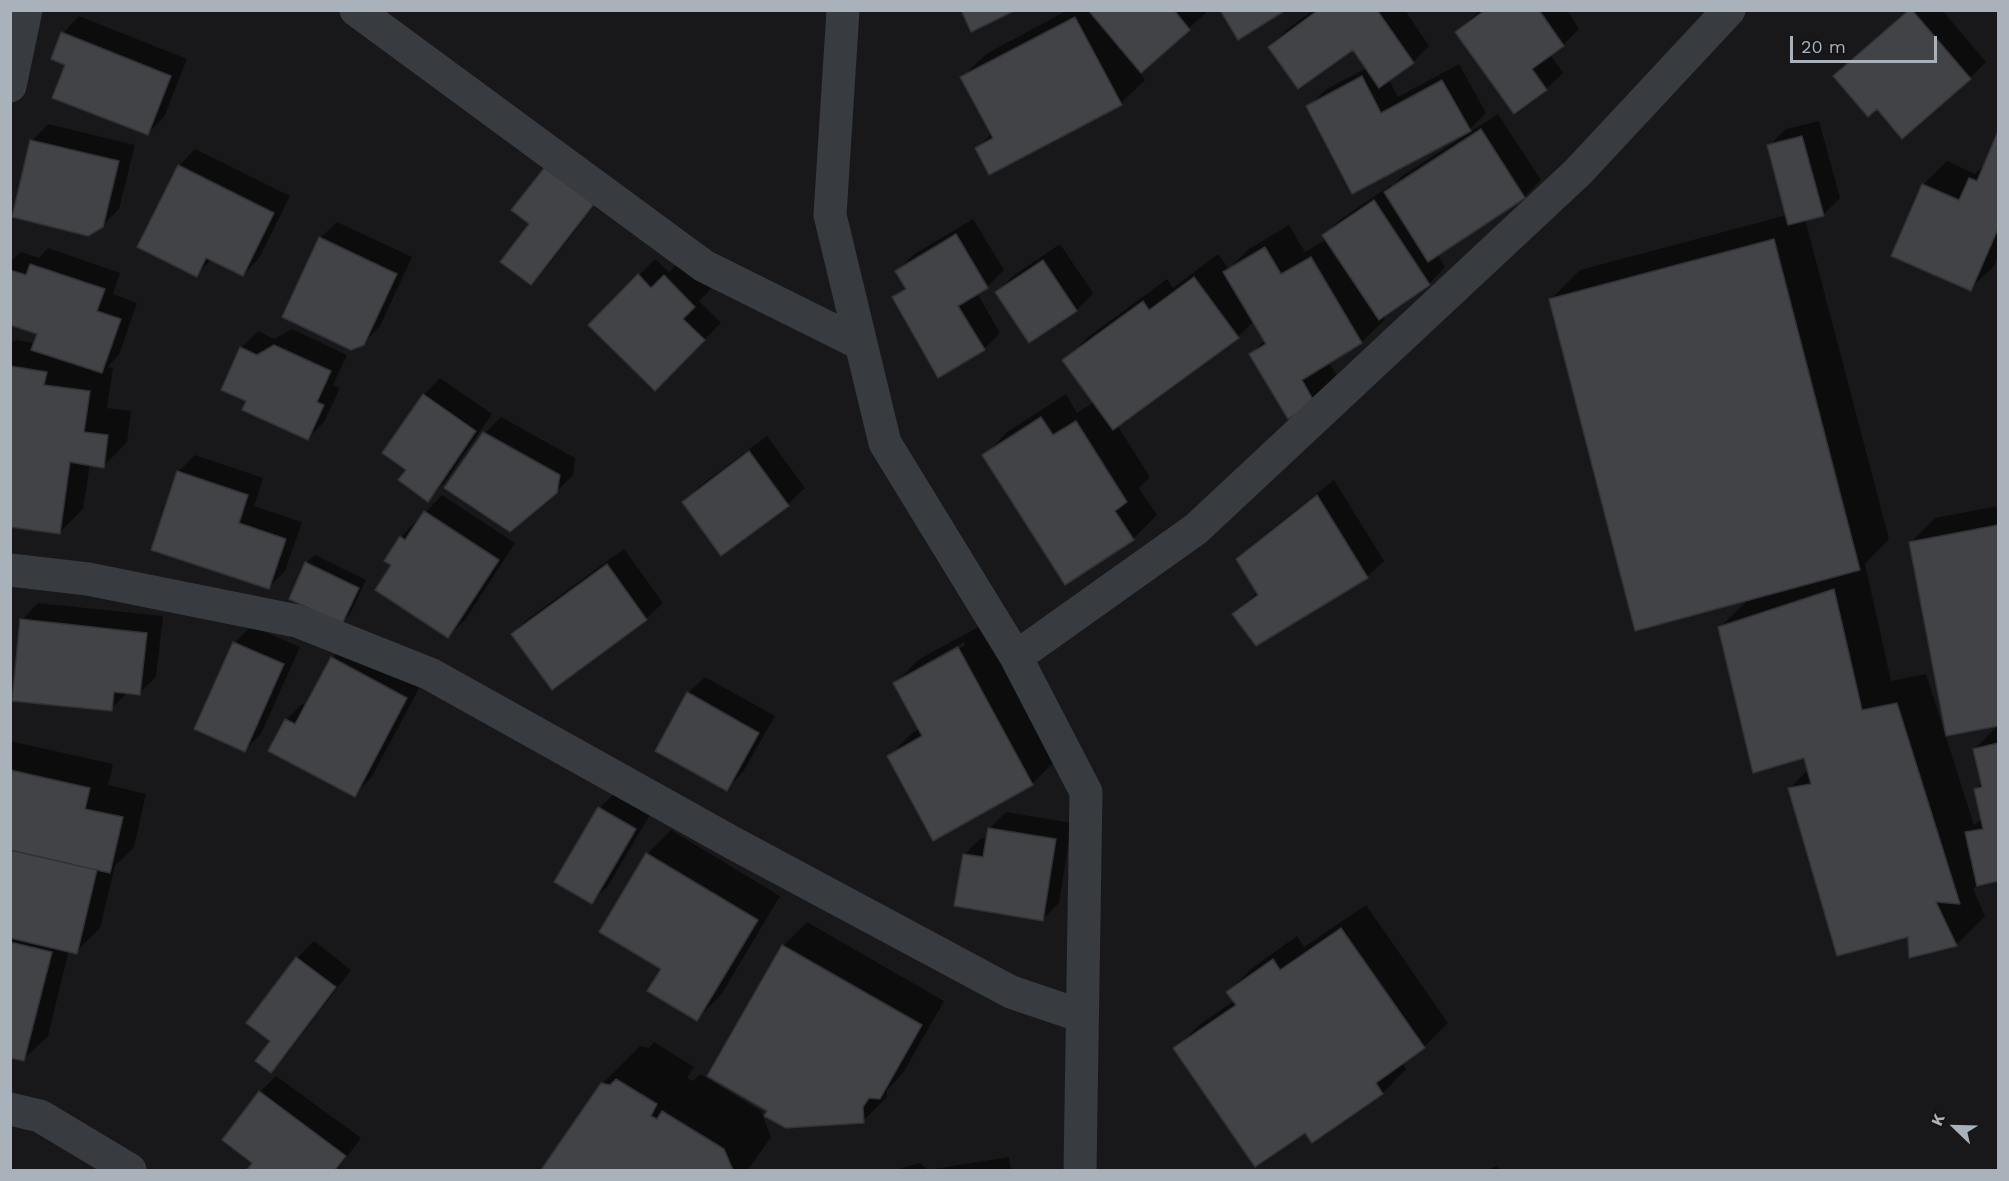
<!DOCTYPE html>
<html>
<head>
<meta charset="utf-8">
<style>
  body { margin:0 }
  #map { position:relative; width:2009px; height:1181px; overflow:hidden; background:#18181a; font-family:"Work Sans",sans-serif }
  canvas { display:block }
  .frame { position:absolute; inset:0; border:12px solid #a9b1bb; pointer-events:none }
  .north { position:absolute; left:1925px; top:1097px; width:60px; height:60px; -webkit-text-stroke:4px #131315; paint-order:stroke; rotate:293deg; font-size:16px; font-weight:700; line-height:24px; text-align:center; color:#a9b1bb }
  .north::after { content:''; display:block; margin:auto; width:21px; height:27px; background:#a9b1bb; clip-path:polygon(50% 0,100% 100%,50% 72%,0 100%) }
  .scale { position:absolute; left:1790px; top:36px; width:147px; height:27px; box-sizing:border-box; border:3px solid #a9b1bb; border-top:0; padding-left:8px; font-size:18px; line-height:21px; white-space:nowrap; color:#a9b1bb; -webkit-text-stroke:4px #131315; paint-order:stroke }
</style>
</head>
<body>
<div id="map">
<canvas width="2009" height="1181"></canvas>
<div class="frame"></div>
<div class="north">K</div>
<div class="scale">20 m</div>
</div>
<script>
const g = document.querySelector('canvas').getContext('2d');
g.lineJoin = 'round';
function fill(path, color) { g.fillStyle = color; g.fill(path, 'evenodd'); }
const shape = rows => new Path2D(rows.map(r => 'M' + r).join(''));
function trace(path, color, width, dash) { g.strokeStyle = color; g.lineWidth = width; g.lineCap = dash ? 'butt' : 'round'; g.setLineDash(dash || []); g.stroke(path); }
const shadow = shape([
  [1068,10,1204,10,1206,13,1140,72,1145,80,1121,103,977,148,992,133,962,77,986,54],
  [1314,10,1405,10,1429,46,1413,62,1389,80,1398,97,1459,64,1486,113,1470,129,1308,107,1325,90,1367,68,1353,48,1270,47,1286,30],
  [1480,10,1567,10,1579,29,1563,45,1550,54,1563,73,1546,89,1457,32],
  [1908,10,1942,10,1986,62,1970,78,1852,60],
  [79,16,187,59,164,117,147,134,67,64,63,33],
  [1498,114,1541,180,1524,197,1437,254,1445,267,1429,284,1383,315,1385,319,1362,342,1329,362,1338,378,1314,402,1251,354,1265,340,1254,321,1238,337,1117,425,1150,477,1139,488,1157,515,1133,539,984,456,1007,432,1066,394,1077,413,1094,402,1064,361,1088,337,1167,279,1173,288,1218,254,1229,269,1249,249,1289,225,1305,252,1327,239,1324,235,1341,219,1391,185,1392,187,1402,176],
  [1819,121,1840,198,1823,215,1805,219,1889,539,1865,564,1891,681,1926,674,1944,731,1946,730,1911,542,1935,518,1998,506,1998,724,1945,734,1974,825,1982,818,1976,789,1982,783,1975,749,1998,725,1998,879,1979,884,1973,889,1985,916,1956,945,1910,935,1790,788,1809,769,1805,757,1720,627,1749,599,1550,300,1580,270,1787,215,1769,146,1786,129],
  [48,124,135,145,119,209,102,226,32,141],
  [1998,135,1998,256,1994,266,1970,289,1923,185,1947,161,1975,174,1986,163],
  [195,149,290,196,259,258,243,275,212,259,196,275,179,166],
  [613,182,547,267,531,283,532,224],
  [973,219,1004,270,987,287,977,293,1000,333,984,349,894,298,906,286,897,271,913,255],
  [337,222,412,257,380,326,363,344,320,238],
  [1060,244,1093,293,1077,310,1030,341,997,292,1014,275],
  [48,248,120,273,113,294,137,303,119,355,107,367,113,368,107,408,131,411,127,442,104,466,90,464,83,509,60,532,10,525,10,345,15,340,35,343,39,333,10,323,10,262,21,252,39,258],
  [655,259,669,272,681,260,711,289,699,301,721,323,655,389,590,325],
  [292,329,347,355,333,385,340,388,324,422,308,438,241,348,258,331,274,339],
  [440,378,492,414,444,483,427,500,408,469,424,395],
  [501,417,575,458,573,475,556,492,485,433],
  [767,436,805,488,788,504,721,554,684,502,700,486],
  [195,455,263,478,254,506,302,522,285,571,268,588,178,472],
  [1334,480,1384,561,1367,577,1234,614,1258,592,1237,559,1254,543],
  [442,495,515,543,465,620,448,636,401,537,417,520,419,521,426,512],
  [624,549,663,603,646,619,512,634,529,618],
  [315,555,366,580,350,614,342,622,306,563],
  [38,603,163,616,156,677,139,693,128,692,111,709,22,620],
  [982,625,1056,760,1032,784,889,756,912,733,919,729,895,684,918,660],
  [964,642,965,645,921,670,921,666],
  [251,626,300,647,261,734,245,750,196,729,235,643],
  [348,641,423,681,371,778,354,795,286,720,302,704,306,706,332,658],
  [705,677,775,716,743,772,726,789,688,693],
  [10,741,113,764,108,785,146,794,134,847,115,866,100,928,76,952,69,950,48,1036,24,1059,10,1056],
  [616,792,651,813,608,886,591,902,599,808],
  [1006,812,1072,823,1059,903,1042,920,965,854,981,838,987,839,989,829],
  [671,830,780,896,721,995,697,1019,663,969,647,854],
  [1366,905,1448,1023,1424,1047,1402,1063,1406,1069,1383,1093,1312,1141,1305,1131,1175,1049,1199,1025,1234,1001,1228,992,1252,968,1297,936,1304,947],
  [807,922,944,1001,903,1073,887,1090,887,1097,863,1121,769,1110,709,1075,783,946],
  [314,941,351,970,287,1054,271,1071,272,1041,248,1023,297,958],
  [654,1042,694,1067,687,1078,693,1081,700,1074,761,1111,771,1137,748,1170,543,1170,602,1084,640,1046,649,1048],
  [276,1076,361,1138,337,1170,248,1170,254,1162,260,1092],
  [1009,1157,1011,1170,900,1170,902,1168,920,1163,928,1170],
  [1497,1166,1500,1170,1488,1170]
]);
const building = shape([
  [961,10,1016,10,971,32,961,10],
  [1088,10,1174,10,1190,30,1141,73,1088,10],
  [1220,10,1286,10,1238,40,1220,10],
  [1318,10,1377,10,1414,63,1379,88,1353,50,1298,89,1268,47,1318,10],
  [1485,10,1539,10,1564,46,1532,69,1547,90,1514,114,1455,32,1485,10],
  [1909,10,1912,10,1971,79,1902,139,1877,109,1868,117,1833,76,1909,10],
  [1075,17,1122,105,989,175,975,148,993,138,960,77,1075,17],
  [61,32,171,76,148,135,52,98,65,65,51,59,61,32],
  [1362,76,1381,113,1442,80,1471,131,1352,194,1306,106,1362,76],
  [1481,129,1525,198,1428,262,1384,192,1481,129],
  [1998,131,1998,229,1971,291,1891,256,1922,184,1959,200,1969,178,1977,181,1998,131],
  [1802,136,1824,216,1788,225,1767,145,1802,136],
  [30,140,119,161,103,227,88,236,12,217,30,140],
  [549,162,598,199,531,285,500,262,529,224,511,210,549,162],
  [178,165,274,213,243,276,206,258,197,277,137,247,178,165],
  [1374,200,1430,285,1379,320,1322,235,1374,200],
  [956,234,988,288,958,306,985,350,938,378,892,297,906,289,895,271,956,234],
  [319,237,397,274,364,345,351,350,282,317,319,237],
  [1774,239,1860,570,1635,631,1549,299,1774,239],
  [1265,247,1281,274,1311,257,1362,343,1302,380,1315,403,1288,419,1249,354,1266,344,1223,272,1265,247],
  [1043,260,1077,311,1029,343,995,292,1043,260],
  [30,264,105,289,97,311,121,319,102,373,31,350,37,334,10,325,10,270,26,275,30,264],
  [638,274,651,288,664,275,695,307,683,319,705,340,655,391,588,325,638,274],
  [1194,277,1239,338,1113,430,1062,360,1143,301,1149,310,1194,277],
  [274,345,331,371,317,402,324,405,308,440,242,410,246,401,221,390,240,347,257,355,274,345],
  [10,366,47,372,44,385,90,391,84,432,108,435,104,468,70,462,60,534,10,527,10,366],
  [423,394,476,431,428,502,398,480,406,470,382,453,423,394],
  [1041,417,1053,435,1076,421,1127,502,1115,511,1134,540,1065,585,982,455,1041,417],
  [483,432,560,475,557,493,510,532,444,488,483,432],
  [749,451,789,506,721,556,682,502,749,451],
  [177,471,248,495,239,523,286,539,269,589,151,550,177,471],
  [1317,495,1368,578,1256,646,1232,614,1258,595,1236,559,1317,495],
  [424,511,499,560,448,638,375,590,391,565,384,561,400,536,405,540,424,511],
  [1998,525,1998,726,1946,736,1909,542,1998,525],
  [305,562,359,588,342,624,289,599,305,562],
  [607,564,647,620,552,690,511,634,607,564],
  [1834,589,1862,710,1897,703,1960,904,1936,902,1957,946,1909,958,1908,937,1837,956,1788,788,1811,784,1804,758,1753,773,1718,627,1834,589],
  [20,619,147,633,140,695,114,692,112,711,12,701,20,619],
  [233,642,284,664,245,752,194,729,233,642],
  [958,647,1033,785,933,841,887,756,922,736,893,683,958,647],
  [331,657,407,698,355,797,268,751,285,719,295,724,331,657],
  [687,692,759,733,727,791,655,751,687,692],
  [1998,743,1998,881,1977,886,1965,832,1983,829,1974,789,1982,787,1973,749,1998,743],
  [10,770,90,788,85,809,123,817,110,873,10,850,10,770],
  [598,807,636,829,592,904,554,882,598,807],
  [988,828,1056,839,1043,921,954,906,963,854,983,857,988,828],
  [10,850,97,870,77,954,10,938,10,850],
  [646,853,758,920,697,1021,647,991,661,969,599,932,646,853],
  [1341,928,1425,1048,1376,1083,1383,1094,1312,1143,1305,1133,1255,1167,1173,1048,1236,1005,1226,992,1273,959,1280,970,1341,928],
  [10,942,52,952,24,1061,10,1058,10,942],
  [782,945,922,1025,880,1099,869,1098,863,1107,864,1123,786,1128,764,1116,767,1111,707,1076,782,945],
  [296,957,336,987,271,1073,255,1061,270,1041,246,1023,296,957],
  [616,1079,657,1104,651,1116,657,1119,662,1111,724,1149,733,1170,541,1170,601,1083,610,1085,616,1079],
  [259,1091,346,1156,335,1170,247,1170,252,1163,222,1140,259,1091]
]);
const minor = shape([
  [356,10,704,266,861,344],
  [843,10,830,215,885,443,1016,657,1086,792,1080,1170],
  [10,86,26,10],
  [10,570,88,579,297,621,430,674,733,843,1011,992,1082,1016],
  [1016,657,1196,529,1578,172,1729,10],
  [10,1109,40,1116,130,1170]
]);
fill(shadow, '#0007');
fill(building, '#424347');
trace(building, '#313236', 1.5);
trace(minor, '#383b3f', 33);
</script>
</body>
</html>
